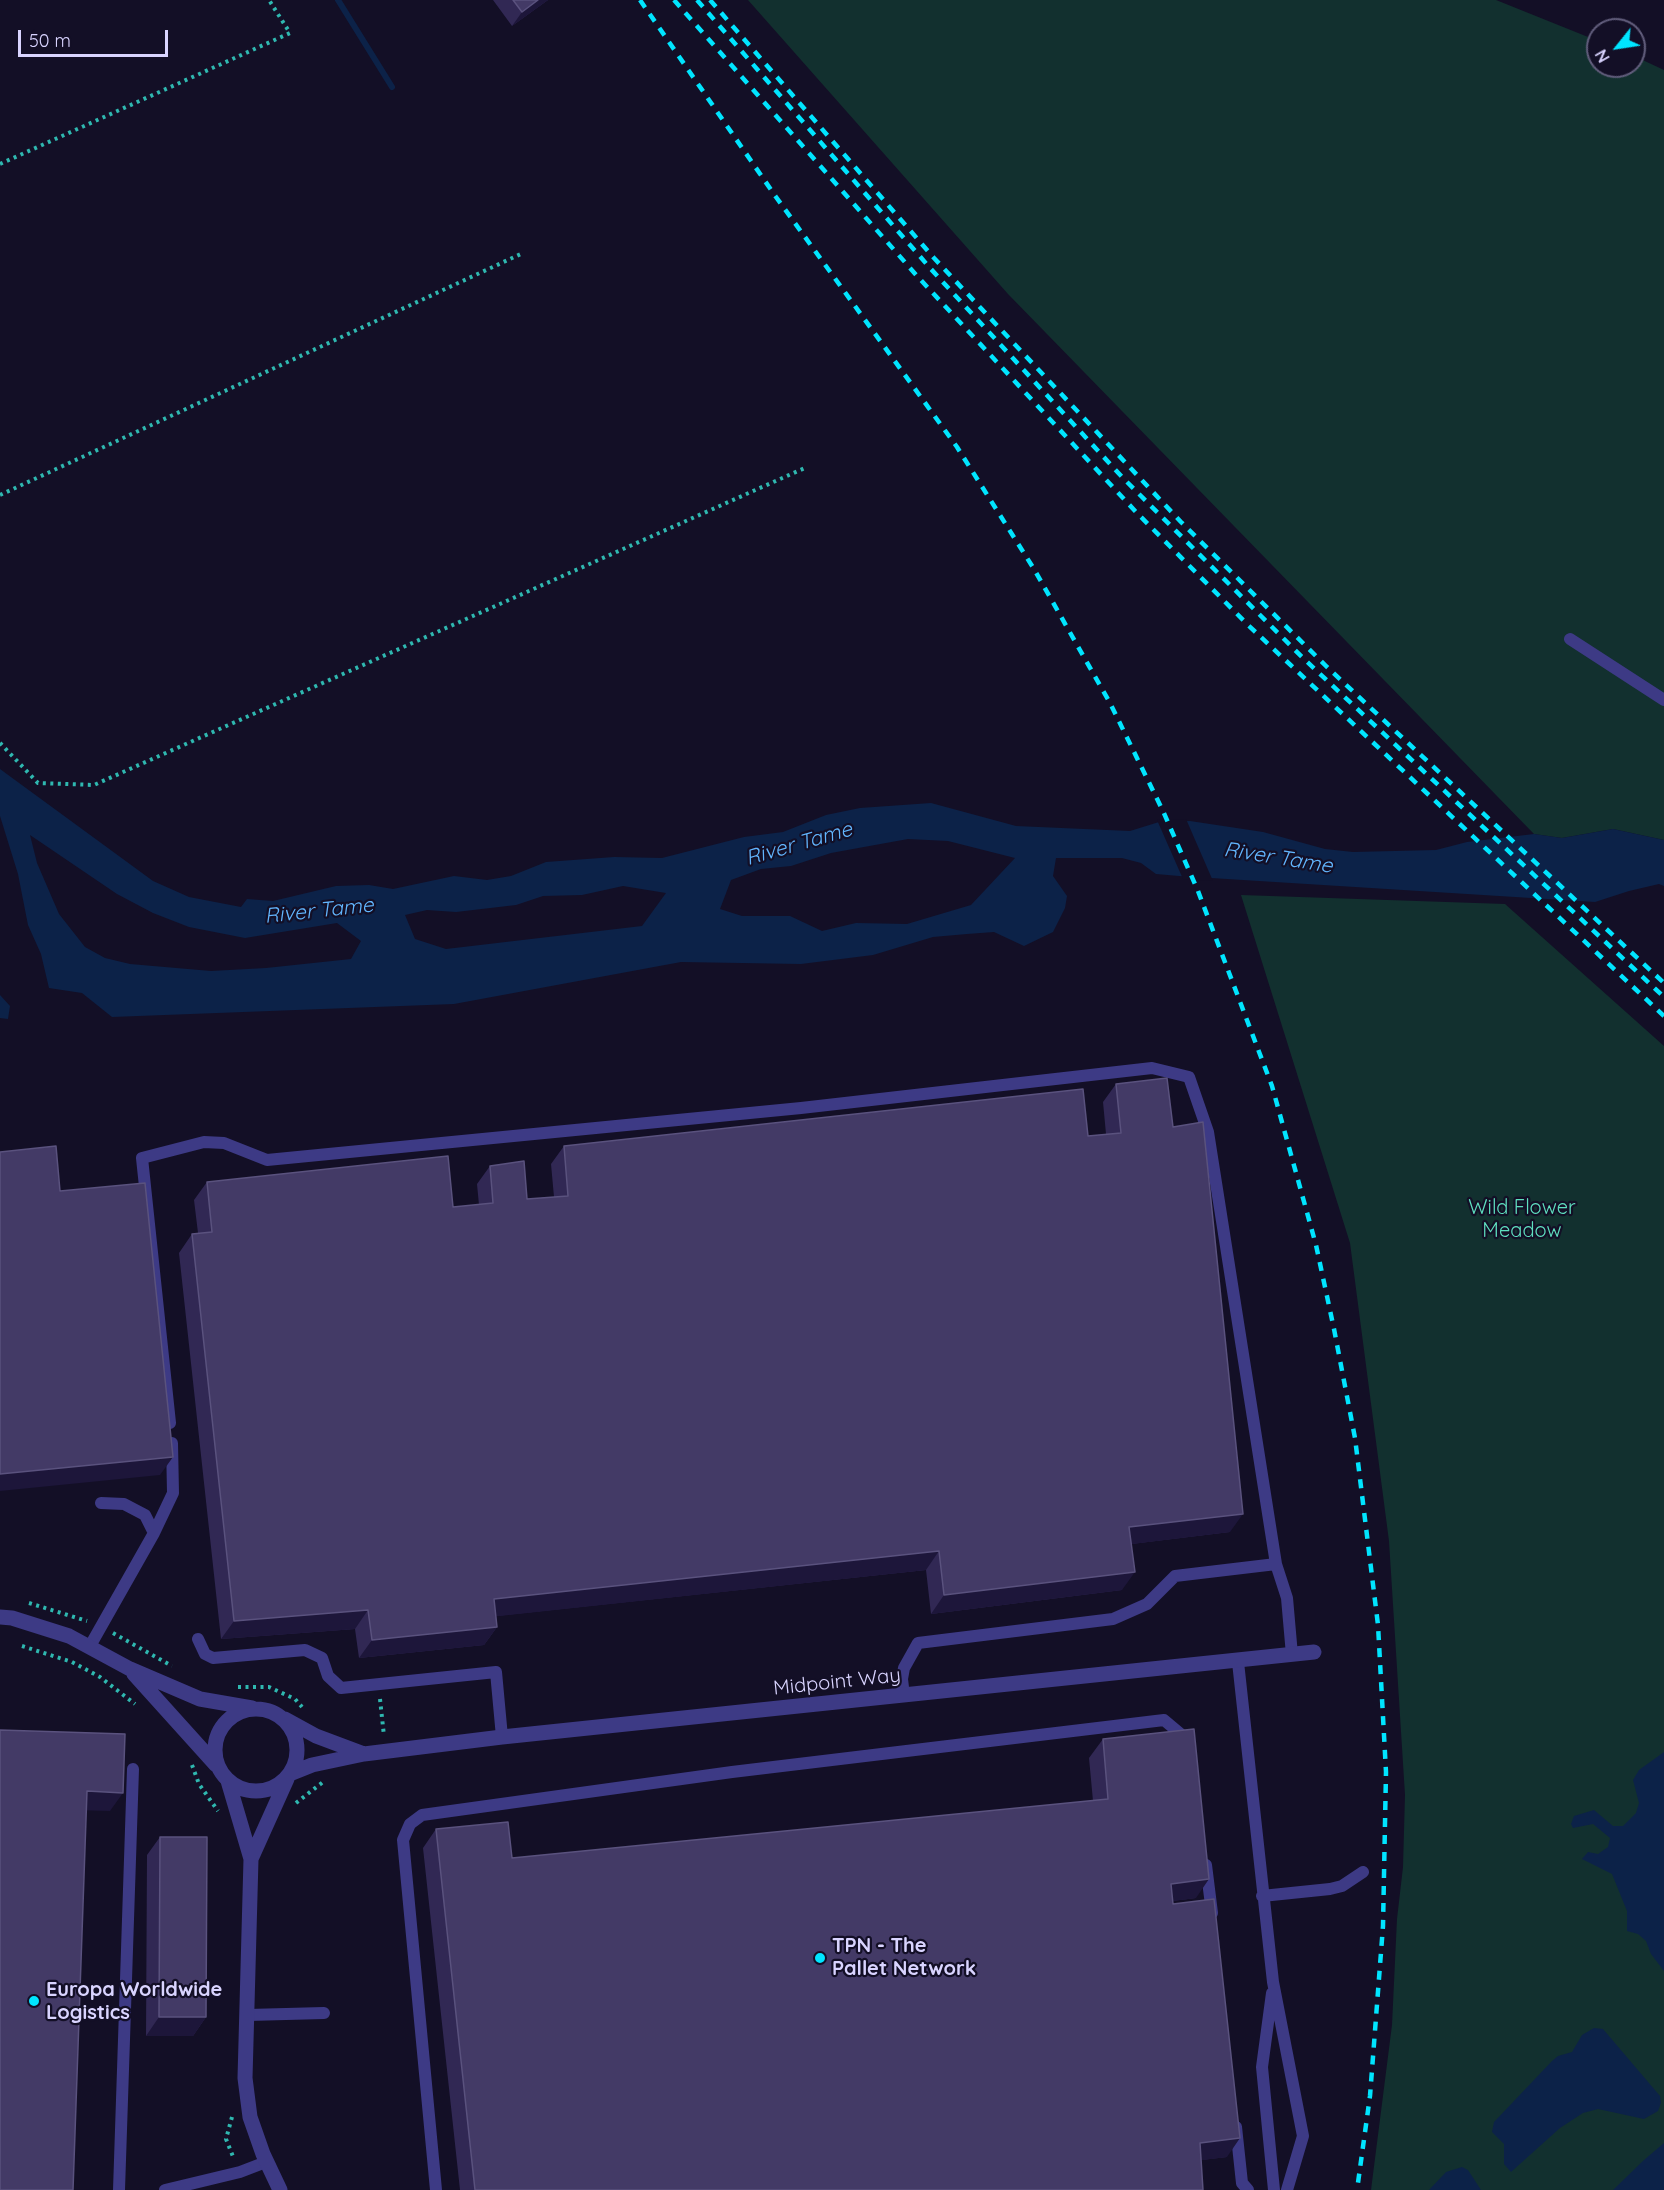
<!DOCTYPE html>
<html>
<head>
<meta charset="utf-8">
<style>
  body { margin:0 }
  #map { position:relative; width:1664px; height:2190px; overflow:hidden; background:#130f26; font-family:Quicksand,sans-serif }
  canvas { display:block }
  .north { position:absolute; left:1586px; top:18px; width:60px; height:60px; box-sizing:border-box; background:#130f26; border:2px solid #625e7d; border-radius:50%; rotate:240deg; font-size:16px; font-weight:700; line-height:24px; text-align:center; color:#d9d4ff }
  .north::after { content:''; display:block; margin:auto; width:21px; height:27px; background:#00e5ff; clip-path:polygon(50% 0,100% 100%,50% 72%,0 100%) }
  .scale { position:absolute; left:18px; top:30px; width:150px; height:27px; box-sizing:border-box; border:3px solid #d9d4ff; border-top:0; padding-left:8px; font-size:18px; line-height:21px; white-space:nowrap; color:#d9d4ff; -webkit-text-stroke:4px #130f26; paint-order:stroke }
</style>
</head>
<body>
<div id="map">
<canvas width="1664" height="2190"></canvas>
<div class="north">N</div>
<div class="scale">50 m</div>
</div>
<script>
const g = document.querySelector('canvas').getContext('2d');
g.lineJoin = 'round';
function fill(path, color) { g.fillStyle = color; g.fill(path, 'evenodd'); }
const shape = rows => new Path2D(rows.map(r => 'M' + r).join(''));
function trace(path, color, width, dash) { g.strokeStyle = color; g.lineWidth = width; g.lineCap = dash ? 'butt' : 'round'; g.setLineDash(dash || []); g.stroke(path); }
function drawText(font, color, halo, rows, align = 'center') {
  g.font = font + ' Quicksand,sans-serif'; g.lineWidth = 4.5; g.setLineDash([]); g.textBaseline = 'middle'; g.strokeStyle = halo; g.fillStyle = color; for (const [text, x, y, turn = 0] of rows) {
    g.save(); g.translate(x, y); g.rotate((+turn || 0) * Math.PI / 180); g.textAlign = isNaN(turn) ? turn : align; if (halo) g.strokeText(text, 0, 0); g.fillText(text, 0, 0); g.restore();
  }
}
const green = shape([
  [748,0,1496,0,1598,41,1598,66,1634,66,1634,56,1664,70,1664,840,1613,829,1562,838,1534,834,1008,294],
  [1241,895,1505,904,1664,1046,1664,2190,1371,2190,1392,2025,1397,1919,1403,1867,1405,1795,1389,1541,1350,1243]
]);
const water = shape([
  [0,769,153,881,189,897,241,907,247,899,273,901,336,886,369,885,393,889,454,876,487,880,511,876,546,862,614,857,662,858,744,837,783,832,826,815,860,808,931,803,1016,826,1130,831,1159,822,1190,821,1263,832,1325,849,1353,852,1436,850,1467,842,1534,834,1562,838,1613,829,1664,840,1664,886,1659,884,1629,891,1595,902,1179,876,1156,874,1141,863,1122,858,1056,858,1053,876,1067,896,1065,908,1053,932,1024,946,994,932,967,934,933,937,873,955,801,964,681,962,454,1004,112,1017,82,993,49,988,41,954,28,925,18,874,0,816],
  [30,835,117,894,153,913,189,927,245,938,337,923,361,941,351,959,266,968,211,971,130,964,105,958,85,947,59,914,37,863],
  [908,839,948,841,1015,858,971,905,907,924,856,923,822,931,790,916,742,916,720,909,731,880,761,869,791,866,831,853],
  [623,886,666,893,642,926,446,949,415,939,405,915,427,910,456,912,516,905,543,896,582,895],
  [0,995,10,1006,8,1019,0,1018],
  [1664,1752,1664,1971,1651,1954,1646,1941,1638,1934,1627,1931,1627,1911,1612,1874,1582,1859,1588,1852,1598,1854,1608,1847,1610,1838,1593,1824,1573,1828,1571,1824,1574,1816,1594,1810,1613,1826,1623,1826,1636,1813,1639,1803,1633,1780,1639,1770],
  [1594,2028,1603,2029,1660,2096,1661,2103,1658,2111,1644,2119,1598,2109,1583,2113,1560,2128,1511,2172,1504,2164,1504,2144,1492,2132,1494,2122,1552,2061,1558,2056,1572,2052,1582,2035],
  [1664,2143,1664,2190,1613,2190,1644,2160],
  [1462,2167,1468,2170,1481,2190,1429,2190,1446,2172]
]);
const pier = shape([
  [1186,819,1213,881,1183,879,1157,820]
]);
const stream = shape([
  [338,0,392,87]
]);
const path = shape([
  [0,164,290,33,269,0],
  [0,495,523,253],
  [0,743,38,783,94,785,807,467],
  [29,1603,87,1621],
  [113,1633,172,1666],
  [22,1646,72,1662,100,1677,135,1704],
  [238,1687,269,1687,295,1699,302,1707],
  [380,1699,384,1736],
  [192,1765,199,1784,218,1811],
  [296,1803,323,1782],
  [232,2117,226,2139,234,2159]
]);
const lane = shape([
  [1570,639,1664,700],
  [170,1423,142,1158,204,1142,224,1143,267,1160,801,1108,1152,1068,1189,1077,1208,1132,1276,1564,1287,1598,1292,1655],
  [154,1533,173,1493,172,1443],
  [198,1639,205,1654,213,1658,305,1650,322,1658,328,1676,341,1688,496,1672,502,1737],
  [90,1646,154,1533,145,1515,124,1504,101,1503],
  [1238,1662,1273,1982,1303,2136,1287,2190],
  [904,1696,902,1679,904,1668,918,1643,1113,1619,1147,1604,1175,1576,1276,1564],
  [1206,1865,1212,1913],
  [1262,1896,1330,1889,1342,1886,1363,1872],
  [1272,1993,1262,2067,1274,2190],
  [248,2015,324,2013],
  [1236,2127,1242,2183,1248,2190],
  [119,2190,133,1769],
  [165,2190,240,2172,266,2162],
  [436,2190,403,1840,410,1824,422,1815,732,1772,1164,1720,1189,1741]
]);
const street = shape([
  [0,1617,12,1618,69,1636,130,1669,200,1699,252,1708],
  [134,1674,216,1765],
  '215 1750a41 41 0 1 1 82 0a41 41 0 1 1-82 0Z',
  [285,1719,316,1736,364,1754],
  [292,1773,312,1765,364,1754,502,1737,1314,1652],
  [228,1781,251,1859,245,2078,250,2117,263,2154,280,2190],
  [251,1859,287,1779]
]);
const rail = shape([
  [640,0,776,197,957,447,1034,569,1110,703,1163,811,1198,891,1272,1086,1316,1245,1334,1329,1355,1438,1378,1625,1386,1772,1383,1926,1370,2096,1357,2190],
  [674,0,918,277,1136,512,1248,625,1664,1016],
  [697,0,930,268,1123,478,1302,657,1664,997],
  [710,0,934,258,1181,522,1327,667,1664,983]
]);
const wall = shape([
  [493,0,548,0,512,26],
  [1116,1084,1173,1127,1230,1532,1131,1544,1122,1590,931,1614,926,1570,496,1616,497,1627,484,1645,359,1658,355,1629,221,1639,179,1253,192,1234,198,1233,194,1200,207,1182,453,1207,479,1205,477,1184,490,1166,527,1199,554,1197,551,1164,564,1146,1088,1136,1106,1134,1103,1102],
  [1103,1739,1196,1898,1172,1901,1227,2157,1201,2160,1203,2190,460,2190,423,1848,436,1829,512,1858,1093,1801,1089,1758],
  [160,1837,206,2017,193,2036,146,2036,147,1855]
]);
const shadedWall = shape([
  [538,0,548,0,512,26,522,12],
  [173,1457,160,1475,0,1491,0,1474],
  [1243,1514,1230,1532,1116,1546,1129,1527],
  [939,1551,926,1570,481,1618,494,1599],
  [1135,1572,1122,1590,931,1614,944,1595],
  [368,1610,355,1629,221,1639,234,1621],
  [497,1627,484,1645,359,1658,372,1640],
  [87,1791,123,1793,110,1811,74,1810],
  [1209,1879,1196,1898,1158,1903,1171,1884],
  [159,2017,206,2017,193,2036,146,2036],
  [1240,2138,1227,2157,1187,2162,1200,2143]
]);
const building = shape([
  [513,0,538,0,522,12,513,0],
  [1167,1078,1173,1127,1203,1122,1243,1514,1129,1527,1135,1572,944,1595,939,1551,494,1599,497,1627,372,1640,368,1610,234,1621,192,1234,212,1232,207,1182,448,1156,453,1207,493,1203,490,1166,524,1161,527,1199,568,1196,564,1146,1083,1089,1088,1136,1121,1133,1116,1084,1167,1078],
  [56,1146,60,1191,145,1183,173,1457,0,1474,0,1152,56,1146],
  [1194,1729,1209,1879,1171,1884,1173,1904,1214,1899,1240,2138,1200,2143,1203,2190,475,2190,436,1829,508,1822,512,1858,1108,1799,1103,1739,1194,1729],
  [0,1730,125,1734,123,1793,87,1791,73,2190,0,2190,0,1730],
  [160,1837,207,1837,206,2017,159,2017,160,1837]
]);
const markers = [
  [820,1958,6,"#00e5ff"],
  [34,2001,6,"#00e5ff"]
];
const parkNames = [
  ["Wild Flower",1522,1208],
  ["Meadow",1522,1231]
];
const streetNames = [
  ["Midpoint Way",837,1682,-6]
];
const poiNames = [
  ["TPN - The",832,1946],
  ["Pallet Network",832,1969],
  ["Europa Worldwide",46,1990],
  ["Logistics",46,2013]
];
const waterNames = [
  ["River Tame",799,844,-16],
  ["River Tame",1278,858,9],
  ["River Tame",319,911,-6]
];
fill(green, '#12302f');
fill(water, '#0c2248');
fill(pier, '#130f26');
trace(stream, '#0c2248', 6);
trace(path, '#2fb8b0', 4, [3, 4.5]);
trace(lane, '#3d3a85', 12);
trace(street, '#3d3a85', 15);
trace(rail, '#00e5ff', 4.5, [9, 8]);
fill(wall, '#312854');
fill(shadedWall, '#1d163a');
fill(building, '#433a66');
trace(building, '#5a527e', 1.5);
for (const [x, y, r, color] of markers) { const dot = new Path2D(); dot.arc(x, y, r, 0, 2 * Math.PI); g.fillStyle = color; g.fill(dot); trace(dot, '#130f26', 2); }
drawText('20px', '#5fe0c0', '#130f26', parkNames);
drawText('20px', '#d9d4ff', '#130f26', streetNames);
drawText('bold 20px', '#d9d4ff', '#130f26', poiNames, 'left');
drawText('italic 21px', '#62b6ff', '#130f26', waterNames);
</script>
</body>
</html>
